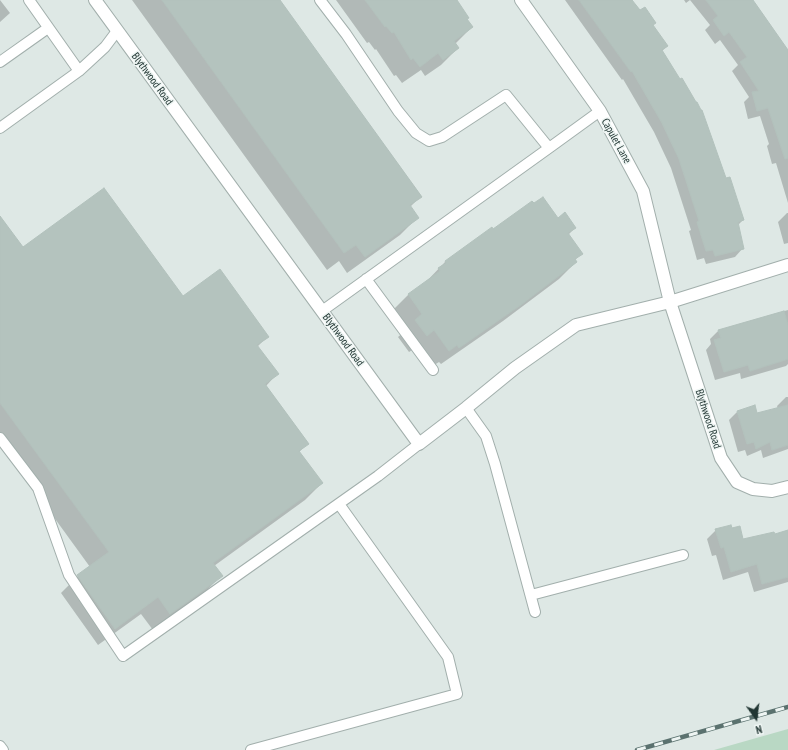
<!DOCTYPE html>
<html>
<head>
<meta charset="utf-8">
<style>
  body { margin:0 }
  #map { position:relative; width:788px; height:750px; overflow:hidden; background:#dee8e5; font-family:"PT Sans Narrow",sans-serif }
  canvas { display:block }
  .north { position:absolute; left:736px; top:698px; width:40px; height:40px; -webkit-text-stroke:3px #eef5f3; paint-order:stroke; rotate:166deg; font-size:11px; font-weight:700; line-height:16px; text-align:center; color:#213633 }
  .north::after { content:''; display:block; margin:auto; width:14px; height:18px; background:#213633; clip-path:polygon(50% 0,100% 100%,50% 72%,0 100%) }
</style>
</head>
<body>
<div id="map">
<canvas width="788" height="750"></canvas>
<div class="north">N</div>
</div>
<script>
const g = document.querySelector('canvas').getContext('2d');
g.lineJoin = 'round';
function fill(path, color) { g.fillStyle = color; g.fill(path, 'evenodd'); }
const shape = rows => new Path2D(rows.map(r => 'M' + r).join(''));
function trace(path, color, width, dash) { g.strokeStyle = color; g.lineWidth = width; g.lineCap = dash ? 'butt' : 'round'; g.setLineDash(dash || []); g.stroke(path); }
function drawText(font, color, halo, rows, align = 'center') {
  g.font = font + ' "PT Sans Narrow",sans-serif'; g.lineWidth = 3; g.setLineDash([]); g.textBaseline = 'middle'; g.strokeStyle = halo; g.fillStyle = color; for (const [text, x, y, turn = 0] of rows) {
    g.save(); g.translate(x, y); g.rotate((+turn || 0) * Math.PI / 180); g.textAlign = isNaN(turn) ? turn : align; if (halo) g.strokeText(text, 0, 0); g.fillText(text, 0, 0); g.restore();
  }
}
const green = shape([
  [788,729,788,750,714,750,781,731]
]);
const shadow = shape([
  [0,0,10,13,0,22],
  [132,0,279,0,421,196,410,207,417,218,400,235,347,273,339,261,327,270],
  [336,0,455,0,472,27,455,44,458,48,441,65,425,76,421,70,402,83,396,75,394,76,376,49,375,50,369,42,367,43],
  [565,0,631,0,652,25,667,46,662,51,725,180,743,220,738,225,743,248,735,257,706,264,704,258,697,260,689,231,691,230,671,168,654,132,623,79,622,80],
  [684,0,690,0,686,3],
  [690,0,752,0,788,52,788,203,776,163,772,164,767,146,769,144,760,116,748,119,744,102,749,97,732,71,738,65,720,40,715,44,705,30,710,25],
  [787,213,788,213,788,243,784,244,778,222],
  [557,219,575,228,568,235,581,254,575,260,576,262,559,279,503,321,441,364,439,362,431,367,417,347,409,352,398,337,405,331,391,312,408,295,424,284,445,262,492,228,493,230],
  [0,226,22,248,183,298,267,337,257,347,277,374,266,386,308,443,299,452,322,483,305,500,214,566,221,576,204,593,153,630,141,614,98,645,61,593,78,576,90,567,0,443],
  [788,310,788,364,786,366,741,379,740,373,715,380,706,350,711,344,710,339,719,330],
  [786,397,788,397,788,449,763,458,761,450,747,456,745,450,738,452,729,420,737,412,757,414,778,409,777,406],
  [716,530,743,541,774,535,788,532,788,582,754,592,748,572,723,580,716,555,712,556,707,539]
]);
const building = shape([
  [162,0,280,0,422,197,410,205,419,218,365,257,356,245,344,253,162,0],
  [365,0,457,0,469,18,467,19,473,27,454,41,459,48,443,60,438,53,420,67,413,58,411,60,394,32,392,33,386,26,385,27,365,0],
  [579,0,632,0,640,10,645,7,656,23,653,25,668,46,662,50,680,79,682,78,696,102,697,102,701,110,702,110,726,178,730,177,744,220,738,222,744,249,715,256,713,250,706,251,697,222,699,221,690,193,679,159,662,123,632,71,631,72,579,0],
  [706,0,753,0,788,50,788,158,785,159,768,108,757,111,752,92,759,91,740,62,747,57,729,32,724,36,713,20,718,16,706,0],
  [104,188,183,296,220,269,269,337,257,345,279,374,265,384,309,444,299,451,323,483,213,563,223,576,170,614,158,597,115,629,77,575,109,552,0,403,0,216,23,247,104,188],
  [543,197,558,218,565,212,576,228,568,233,583,254,575,259,577,262,522,304,459,348,457,345,449,351,434,330,427,336,415,320,422,314,408,294,440,271,438,268,446,263,445,261,492,227,493,229,532,201,534,203,543,197],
  [784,311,788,325,788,359,750,371,748,365,724,372,714,340,721,338,718,330,784,311],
  [755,405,757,413,788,405,788,445,772,450,770,442,756,449,754,442,747,444,737,411,755,405],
  [731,525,732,528,740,526,743,539,774,532,775,534,788,530,788,577,762,584,757,564,731,572,724,547,721,548,715,529,731,525]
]);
const lane = shape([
  [29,0,79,71],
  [320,0,346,34,398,111,416,133,429,141,442,137,506,95,549,148,600,111],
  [0,62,48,28],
  [0,128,79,71,105,47,117,31],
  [366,279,433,370],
  [322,311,549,148],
  [466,408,486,436,495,464,535,612],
  [0,438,38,488,69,575,123,656,378,476,419,444],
  [531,595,683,555],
  [0,746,3,750],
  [251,750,457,694,448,657,339,504]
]);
const street = shape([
  [95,0,419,444,466,408,515,368,576,325,670,302,788,265],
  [521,0,600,111,643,191,670,302,721,458,737,482,753,489,772,491,788,487]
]);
const rail = shape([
  [637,750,788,707]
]);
const streetNames = [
  ["Blythwood Road",152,79,54],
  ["Capulet Lane",616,141,61],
  ["Blythwood Road",343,340,54],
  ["Blythwood Road",708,419,72]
];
fill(green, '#b9d8c4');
fill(shadow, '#0003');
fill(building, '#b4c3be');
trace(building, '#b2c1bc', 1);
trace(lane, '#a2afac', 12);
trace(street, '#a2afac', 14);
trace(lane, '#fff', 10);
trace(street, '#fff', 12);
trace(rail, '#5b726f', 4.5);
trace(rail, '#eef5f3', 3, [9]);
drawText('11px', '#213633', '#eef5f3', streetNames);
</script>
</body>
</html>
